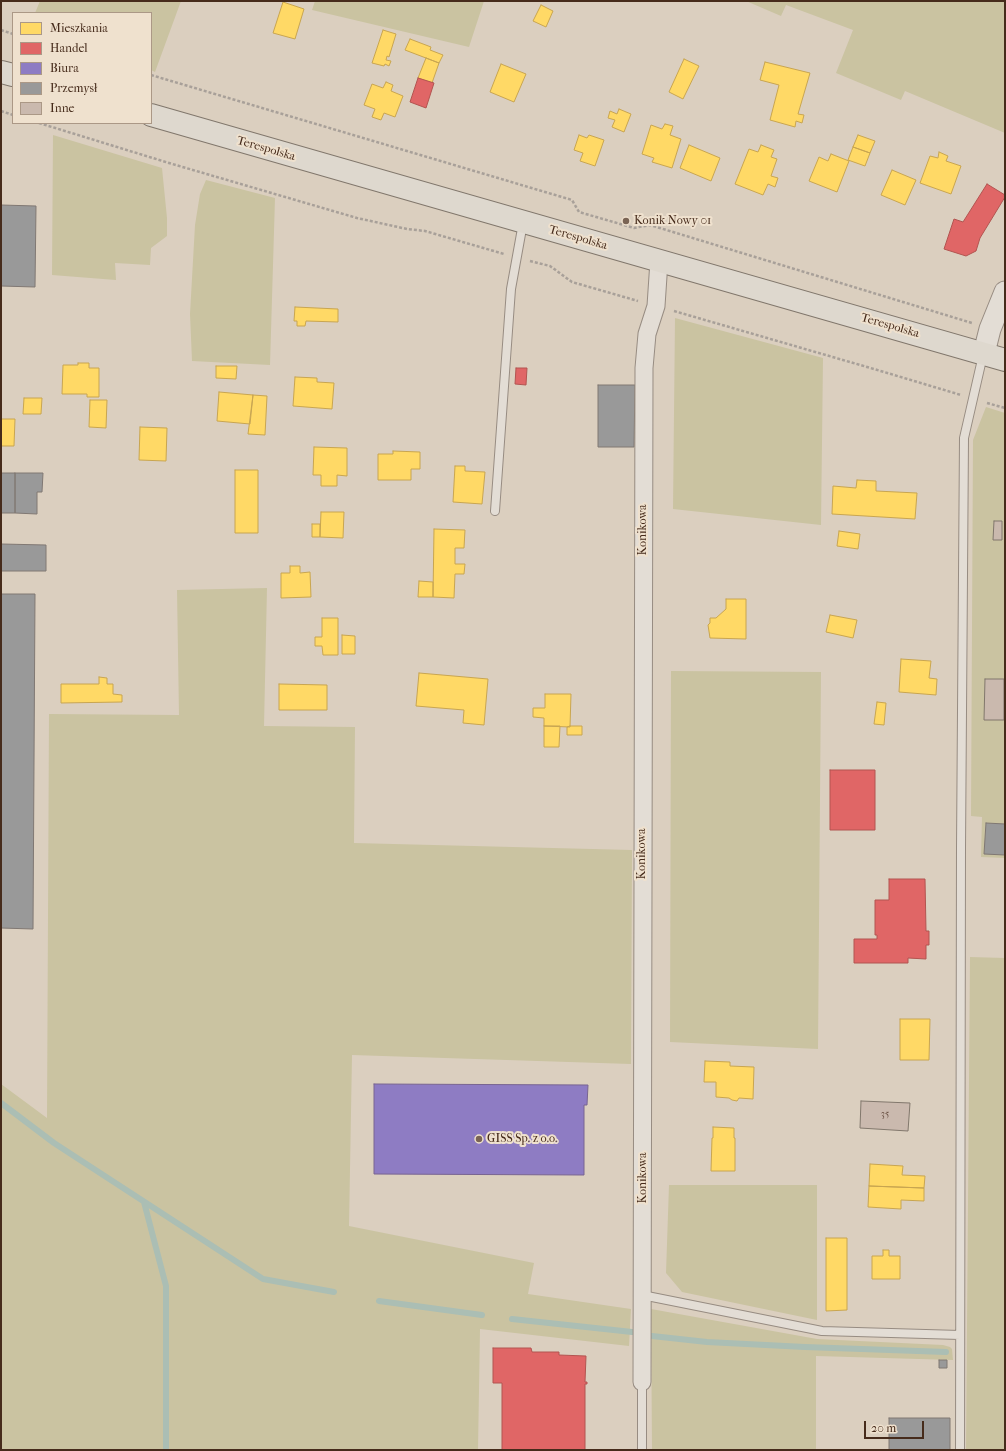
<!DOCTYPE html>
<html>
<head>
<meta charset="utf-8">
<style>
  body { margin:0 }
  #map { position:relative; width:1006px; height:1451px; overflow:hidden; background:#dbcfbf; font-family:"IM FELL French Canon",serif }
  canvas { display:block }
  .frame { position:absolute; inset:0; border:2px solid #462b1b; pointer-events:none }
  .legend { position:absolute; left:12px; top:12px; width:140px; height:112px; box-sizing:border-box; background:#efe1ce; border:1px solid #ab9886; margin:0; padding:5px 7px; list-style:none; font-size:12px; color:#462b1b }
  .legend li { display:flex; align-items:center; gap:8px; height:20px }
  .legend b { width:20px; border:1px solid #ab9886 }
  .scale { position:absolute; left:864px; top:1421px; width:60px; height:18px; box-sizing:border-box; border:2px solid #462b1b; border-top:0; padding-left:5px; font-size:12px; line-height:14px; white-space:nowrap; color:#462b1b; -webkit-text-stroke:3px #efe1ce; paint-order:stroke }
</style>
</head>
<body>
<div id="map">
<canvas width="1006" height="1451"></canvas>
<div class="frame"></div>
<ul class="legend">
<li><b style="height:11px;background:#ffd966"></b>Mieszkania</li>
<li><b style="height:11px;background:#e06666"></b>Handel</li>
<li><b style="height:11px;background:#8e7cc3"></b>Biura</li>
<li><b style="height:11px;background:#999"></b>Przemysł</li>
<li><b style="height:11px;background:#cab9ae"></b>Inne</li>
</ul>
<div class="scale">20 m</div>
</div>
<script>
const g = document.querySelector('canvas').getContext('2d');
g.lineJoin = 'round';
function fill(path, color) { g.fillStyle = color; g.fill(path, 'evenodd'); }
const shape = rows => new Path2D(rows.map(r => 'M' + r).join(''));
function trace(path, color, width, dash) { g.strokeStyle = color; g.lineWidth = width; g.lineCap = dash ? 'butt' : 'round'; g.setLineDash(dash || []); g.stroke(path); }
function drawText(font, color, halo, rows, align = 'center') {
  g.font = font + ' "IM FELL French Canon",serif'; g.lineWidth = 4; g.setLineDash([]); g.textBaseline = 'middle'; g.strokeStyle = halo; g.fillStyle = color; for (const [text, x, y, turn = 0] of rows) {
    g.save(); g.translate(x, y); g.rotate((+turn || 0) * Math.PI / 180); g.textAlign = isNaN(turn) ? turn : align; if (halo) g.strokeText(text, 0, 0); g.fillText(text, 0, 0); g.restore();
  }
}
const green = shape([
  [40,1,181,1,155,72,151,70,151,13,35,13],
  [315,1,484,1,469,47,312,10],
  [746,1,1005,1,1005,133,905,91,901,100,836,73,853,30,786,5,781,16],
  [53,135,162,168,167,218,167,236,151,248,150,265,115,263,116,280,52,275],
  [206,180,275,198,270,365,192,361,190,314,195,225,200,194],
  [675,318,823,358,821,525,673,509],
  [986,407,1005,413,1005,858,981,857,982,817,971,816,973,440],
  [267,588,264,726,355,727,354,843,632,850,631,1064,352,1055,349,1226,534,1263,528,1294,631,1309,629,1346,480,1329,478,1450,1,1450,1,1084,47,1118,49,714,179,715,177,590],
  [671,671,821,672,818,1049,670,1042],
  [970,957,1005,958,1005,1450,966,1450],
  [669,1185,817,1185,817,1320,682,1292,666,1273],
  [651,1309,817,1339,943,1345,950,1347,952,1349,953,1360,816,1356,816,1450,652,1450]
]);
const homes = shape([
  [283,2,304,9,295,39,273,33,283,2],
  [541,5,553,11,546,27,533,21,541,5],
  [383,30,396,34,389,57,387,56,386,60,391,61,389,66,385,64,384,66,372,63,383,30],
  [410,39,431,47,430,50,443,55,439,63,405,50,410,39],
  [426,58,439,63,432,83,418,78,426,58],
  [684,59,699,66,683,99,669,92,684,59],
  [765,62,810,73,798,114,804,115,802,123,796,121,795,127,770,120,779,85,760,80,765,62],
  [501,64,526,74,514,102,490,92,501,64],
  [386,82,393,85,391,91,403,96,395,117,384,113,381,120,372,117,375,109,364,105,372,84,383,88,386,82],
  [619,109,631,114,624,132,612,127,615,120,608,118,610,111,617,114,619,109],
  [665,124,673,126,670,135,681,139,672,168,652,162,654,158,642,154,651,125,662,129,665,124],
  [579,135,587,138,589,135,604,140,595,166,580,161,583,153,574,150,579,135],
  [858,135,875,141,870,153,853,147,858,135],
  [689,145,720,158,711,181,680,168,689,145],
  [761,145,774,150,771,157,777,159,771,176,778,178,775,187,768,184,763,195,735,184,749,149,758,152,761,145],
  [853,147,870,153,865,166,848,160,853,147],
  [939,152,948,156,946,161,961,166,951,194,920,183,930,156,938,158,939,152],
  [831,154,849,161,837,192,809,181,819,157,828,161,831,154],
  [892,170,916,180,905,205,881,195,892,170],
  [295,307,338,309,338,322,306,321,305,326,297,326,297,321,294,321,295,307],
  [78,363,89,363,89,368,99,368,99,397,87,397,87,394,62,394,63,365,78,365,78,363],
  [216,366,237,366,236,379,216,378,216,366],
  [295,377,317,378,317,382,334,383,332,409,293,406,295,377],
  [219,392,253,395,250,424,217,421,219,392],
  [253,395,267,396,265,435,248,434,253,395],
  [24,398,42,398,41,414,23,414,24,398],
  [90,400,107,400,106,428,89,427,90,400],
  [1,419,15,419,14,446,1,446,1,419],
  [140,427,167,428,166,461,139,460,140,427],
  [314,447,347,448,347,476,337,475,337,486,321,486,321,475,313,475,314,447],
  [393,451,420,452,420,469,411,469,411,480,378,480,378,454,393,454,393,451],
  [455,466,465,466,465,471,485,472,482,504,453,502,455,466],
  [235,470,258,470,258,533,235,533,235,470],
  [857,480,876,481,876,491,917,493,915,519,832,514,833,486,856,488,857,480],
  [321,512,344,512,343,538,320,537,321,512],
  [312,524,320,524,320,537,312,537,312,524],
  [434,529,465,530,464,548,455,548,455,564,465,564,464,574,455,574,454,598,433,597,434,529],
  [839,531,860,534,858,549,837,546,839,531],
  [290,566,300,566,300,573,310,572,311,597,281,598,281,573,290,573,290,566],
  [419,581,433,582,433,597,418,597,419,581],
  [726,599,746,599,746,639,710,638,708,625,710,623,710,618,716,618,726,609,726,599],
  [830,615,857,620,853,638,826,632,830,615],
  [322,618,338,618,338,655,323,655,322,646,315,646,315,637,322,637,322,618],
  [342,635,355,636,355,654,342,654,342,635],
  [901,659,931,661,929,678,937,679,936,695,899,692,901,659],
  [419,673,488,679,484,725,463,723,464,710,416,706,419,673],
  [99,677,107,678,107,684,113,684,113,694,122,695,122,702,61,703,61,684,99,684,99,677],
  [279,684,327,685,327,710,279,710,279,684],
  [545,694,571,694,570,727,544,726,544,718,533,717,533,708,545,708,545,694],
  [877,702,886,703,884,725,874,724,877,702],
  [544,726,560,726,559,747,544,747,544,726],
  [570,726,582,726,582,735,567,735,567,727,570,726],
  [900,1019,930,1019,929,1060,900,1060,900,1019],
  [705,1061,730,1062,730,1066,754,1067,753,1099,739,1098,737,1101,732,1100,729,1098,716,1097,716,1082,704,1082,705,1061],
  [713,1127,734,1128,734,1138,735,1138,735,1171,711,1171,712,1138,713,1138,713,1127],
  [870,1164,903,1166,902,1175,925,1176,924,1188,869,1186,870,1164],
  [869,1186,924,1188,924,1201,901,1200,901,1209,868,1207,869,1186],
  [826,1238,847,1238,847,1310,826,1311,826,1238],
  [883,1250,889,1250,889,1256,900,1256,900,1279,872,1279,872,1256,883,1256,883,1250]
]);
const shops = shape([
  [418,78,434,83,426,108,410,102,418,78],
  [987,184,1005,195,1005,197,980,238,976,251,966,256,944,249,954,219,963,222,987,184],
  [516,368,527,368,526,385,515,384,516,368],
  [830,770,875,770,875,830,830,830,830,770],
  [889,879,925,879,926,931,929,931,929,945,926,945,926,959,908,958,908,963,854,963,854,939,877,939,877,935,875,935,875,900,889,900,889,879],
  [493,1348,531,1348,532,1352,559,1352,559,1355,586,1356,585,1382,587,1382,587,1384,585,1384,585,1450,502,1450,502,1383,493,1383,493,1348]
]);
const offices = shape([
  [374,1084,588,1085,587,1105,584,1105,584,1175,374,1174,374,1084]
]);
const industry = shape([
  [1,205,36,206,35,287,1,286,1,205],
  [598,385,635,385,634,447,598,447,598,385],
  [1,473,15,473,15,513,1,513,1,473],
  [15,473,43,473,42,492,37,492,37,514,15,513,15,473],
  [1,544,46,545,46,571,1,571,1,544],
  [1,594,35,594,33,929,1,928,1,594],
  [986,823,1005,824,1005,855,984,854,986,823],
  [939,1360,947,1360,947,1368,939,1368,939,1360],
  [889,1418,950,1418,950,1450,889,1450,889,1418]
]);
const stream = shape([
  [1,1103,54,1143,263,1279,334,1292],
  [144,1202,166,1286,166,1450],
  [379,1301,482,1315],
  [512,1319,632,1332],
  [652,1336,707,1342,805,1347,946,1352]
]);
const building = shape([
  [994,521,1002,521,1002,540,993,540,994,521],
  [985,679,1004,679,1004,720,984,720,985,679],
  [861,1101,910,1103,908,1131,860,1128,861,1101]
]);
const path = shape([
  [1,30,13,34],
  [151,75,572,200,579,212,634,228,650,225,972,323],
  [1,111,13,115],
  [39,123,169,163,357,218,407,229,425,231,504,254],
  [530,261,550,266,572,282,638,301],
  [674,311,874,369,961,395],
  [987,403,1005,408]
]);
const service = shape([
  [495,511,511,289,523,223],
  [642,1295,822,1331,960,1335],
  [642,1450,642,1382],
  [960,1450,961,847,964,438,983,355]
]);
const minor = shape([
  [642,1382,644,368,647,334,656,306,659,261]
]);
const tertiary = shape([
  [984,353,990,329,1005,292]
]);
const primary = shape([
  [1,72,13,75],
  [151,115,1005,360]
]);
const markers = [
  [626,221,4,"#7a6454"],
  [479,1139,4,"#7a6454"]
];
const numberNames = [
  ["35",885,1115]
];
const streetNames = [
  ["Terespolska",266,149,16],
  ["Terespolska",578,238,16],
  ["Terespolska",890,326,16],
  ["Konikowa",643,530,-90],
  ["Konikowa",642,854,-90],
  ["Konikowa",643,1178,-90]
];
const poiNames = [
  ["Konik Nowy 01",634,221],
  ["GISS Sp. z o.o.",487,1139]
];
fill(green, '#cac3a1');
fill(homes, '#ffd966');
trace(homes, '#c8a550', 1);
fill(shops, '#e06666');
trace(shops, '#b25450', 1);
fill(offices, '#8e7cc3');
trace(offices, '#786491', 1);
fill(industry, '#999');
trace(industry, '#807873', 1);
trace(stream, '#abbeb4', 6);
fill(building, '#cab9ae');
trace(building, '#81776c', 1);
trace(service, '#978c82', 10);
trace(minor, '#978c82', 19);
trace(tertiary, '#978c82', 23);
trace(primary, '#81776c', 24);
trace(path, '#a8a099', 2.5, [3, 2]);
trace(service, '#e3ddd5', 8);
trace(minor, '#e3ddd5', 17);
trace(tertiary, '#e3ddd5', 21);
trace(primary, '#ded8ce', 22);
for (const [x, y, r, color] of markers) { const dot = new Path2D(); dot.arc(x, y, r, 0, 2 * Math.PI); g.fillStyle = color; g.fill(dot); trace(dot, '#efe1ce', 1.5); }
drawText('10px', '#674e40', null, numberNames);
drawText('12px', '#462b1b', '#efe1ce', streetNames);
drawText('12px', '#462b1b', '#efe1ce', poiNames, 'left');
</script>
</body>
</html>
